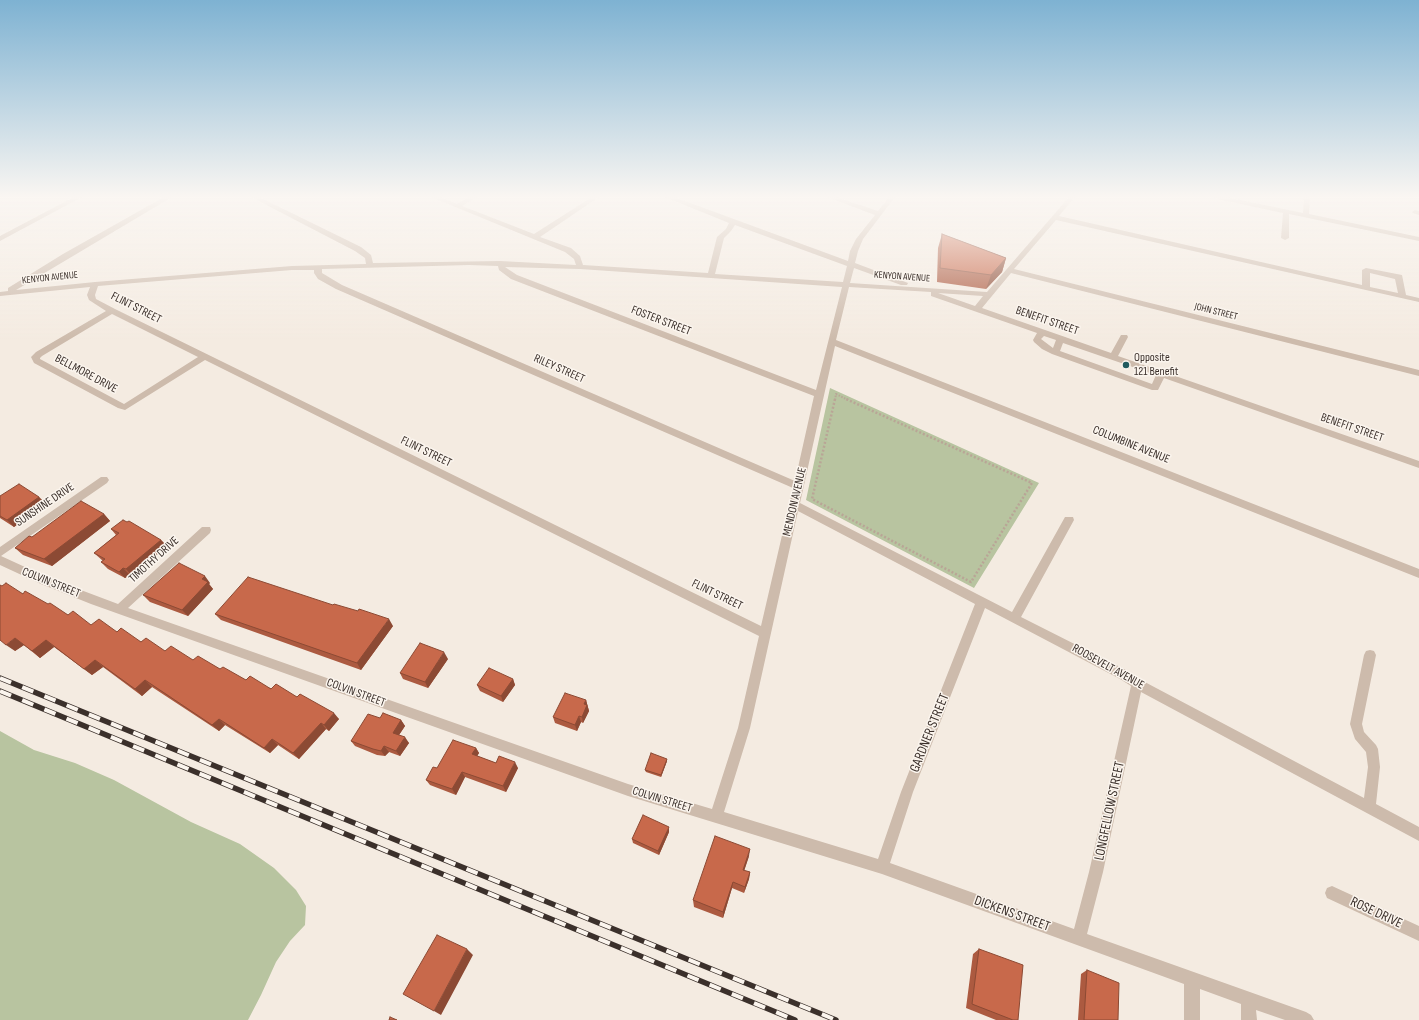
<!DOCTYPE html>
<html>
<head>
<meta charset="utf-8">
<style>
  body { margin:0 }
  canvas { display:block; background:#f4ebe1 }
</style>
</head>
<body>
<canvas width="1419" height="1020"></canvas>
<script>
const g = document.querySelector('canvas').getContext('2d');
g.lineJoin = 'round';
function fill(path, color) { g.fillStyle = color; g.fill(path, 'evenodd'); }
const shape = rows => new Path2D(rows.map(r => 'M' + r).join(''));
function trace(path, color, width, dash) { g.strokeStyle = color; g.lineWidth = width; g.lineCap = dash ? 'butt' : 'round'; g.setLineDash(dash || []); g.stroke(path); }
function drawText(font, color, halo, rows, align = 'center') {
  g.font = font + ' "Sofia Sans Condensed",sans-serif'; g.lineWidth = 3; g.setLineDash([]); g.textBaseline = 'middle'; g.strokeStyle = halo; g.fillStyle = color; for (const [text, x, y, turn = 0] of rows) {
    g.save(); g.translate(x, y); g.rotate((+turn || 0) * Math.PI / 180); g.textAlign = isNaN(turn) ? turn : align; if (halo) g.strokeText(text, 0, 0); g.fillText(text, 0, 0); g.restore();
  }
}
const green = shape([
  [830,388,1039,483,974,588,806,500],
  [0,731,34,750,75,763,114,780,191,822,240,844,274,868,296,890,306,906,305,925,290,941,276,962,261,995,248,1020,0,1020]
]);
const pathFar1 = shape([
  [835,400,836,394,848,400]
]);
const path = shape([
  [835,399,812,499,971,582,1032,483,846,399]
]);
const minor = shape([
  [74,197,82,197,0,241,0,236,74,197],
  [164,197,172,197,16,290,95,282,292,266,366,264,365,258,355,251,251,197,259,197,361,247,371,255,373,263,500,261,576,265,574,259,565,252,431,197,440,197,457,204,469,197,477,197,462,206,534,234,592,197,599,197,540,237,571,248,580,256,583,265,708,273,717,237,726,229,729,223,665,197,674,197,848,261,850,251,856,239,875,215,827,197,836,197,878,211,889,197,895,197,863,239,858,251,855,263,908,283,907,285,901,285,854,268,850,283,987,292,1069,197,1075,197,1059,216,1362,285,1362,270,1366,268,1402,275,1406,295,1419,298,1419,302,1056,220,1014,269,1419,370,1419,376,1011,273,982,308,1111,353,1121,335,1127,335,1128,337,1118,356,1419,461,1419,468,1164,378,1158,390,1152,390,1052,354,1042,349,1034,342,1033,340,1037,333,931,296,931,292,849,287,836,340,1419,569,1419,578,835,346,800,503,1012,612,1065,517,1073,517,1074,520,1021,617,1128,671,1141,680,1364,798,1368,767,1366,752,1355,739,1350,724,1364,655,1366,651,1370,650,1374,651,1376,655,1362,724,1364,732,1376,745,1378,749,1380,767,1376,804,1419,827,1419,841,1141,692,1103,872,1087,934,1306,1012,1311,1015,1314,1020,1285,1020,1256,1010,1257,1020,1241,1020,1241,1004,1200,989,1200,1020,1184,1020,1184,984,882,874,628,796,91,604,41,584,0,565,0,547,101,477,107,477,109,480,107,483,1,556,49,578,118,604,202,527,210,527,211,530,210,533,128,608,628,784,712,809,738,728,759,636,205,360,125,410,118,408,34,363,31,357,36,352,106,311,89,300,87,295,90,287,0,296,0,292,8,291,8,288,63,254,164,197],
  [735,225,847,266,843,282,715,274,724,238,731,231,735,225],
  [469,265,498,266,499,270,511,279,814,396,795,481,342,285,322,273,322,269,469,265],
  [505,267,580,269,842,287,816,390,517,275,505,267],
  [292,270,314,270,314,273,318,279,336,289,793,488,761,626,115,309,96,299,95,295,98,286,292,270],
  [1370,273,1395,279,1398,293,1370,287,1370,273],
  [938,293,983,296,975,306,938,293],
  [112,314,198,357,124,404,40,359,40,358,42,356,112,314],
  [1044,336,1056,340,1053,348,1041,339,1044,336],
  [1063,343,1156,375,1152,384,1060,351,1063,343],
  [798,511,975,604,901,792,878,859,724,812,750,728,798,511],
  [985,608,1120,679,1131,686,1089,872,1074,929,890,863,913,792,985,608],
  [1214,197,1226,197,1303,213,1304,197,1310,197,1309,214,1419,237,1419,241,1289,214,1289,238,1285,240,1281,238,1283,213,1217,199,1214,197],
  [1415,210,1419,211,1419,215,1413,213,1412,212,1415,210],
  [1332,886,1419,926,1419,941,1327,898,1325,893,1327,888,1332,886]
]);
const rail = shape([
  [0,678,836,1020],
  [0,691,795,1020]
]);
const wall = shape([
  [942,234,1006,258,1002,272,986,289,937,282,938,248],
  [0,496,39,497,46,504,14,527,0,518],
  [104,514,110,521,52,566,23,555,15,548,32,537],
  [111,529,161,540,167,546,132,576,130,575,125,578,108,569,101,562,103,561,94,553,116,535],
  [210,583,209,584,213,589,188,616,150,602,143,595],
  [2,586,23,594,68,615,91,625,117,632,141,642,165,651,220,669,246,680,297,697,339,719,329,731,326,729,299,759,278,745,270,753,225,725,219,731,152,687,142,696,103,667,92,675,54,647,40,658,24,645,15,651],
  [215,614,393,626,361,670,221,620],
  [448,659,428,688,403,679,400,673],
  [513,679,515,685,503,702,480,691,477,685],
  [586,700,589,711,583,723,581,722,577,731,555,723,553,717],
  [380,718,401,720,405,726,399,735,409,743,400,756,389,752,385,756,377,755,355,746,351,741],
  [476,748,479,753,477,756,496,763,518,768,506,792,465,777,456,795,430,785,426,780,437,768],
  [667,761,661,777,646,772,645,770],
  [669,832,659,855,633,843,632,839],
  [749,856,744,871,750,872,749,879,744,893,732,888,723,918,694,907,693,900],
  [979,949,1013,1020,996,1020,966,1008,973,954],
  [1087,970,1118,1020,1078,1020,1081,974]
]);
const shadedWall = shape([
  [1006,258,1002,272,986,289,991,275],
  [39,497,46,504,14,527,7,520],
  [104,514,110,521,52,566,44,559],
  [161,540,167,546,132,576,126,569],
  [123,568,130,575,125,578,119,572],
  [205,576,210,583,209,584,213,589,188,616,182,610,202,579],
  [389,619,393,626,361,670,357,663],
  [15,638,24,645,15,651,6,645],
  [46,640,54,647,40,658,32,651],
  [444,652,448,659,428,688,425,682],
  [95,660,103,667,92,675,84,669],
  [513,679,515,685,503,702,501,696],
  [145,680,152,687,142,696,135,689],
  [586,700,589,711,583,723,582,717,584,704],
  [334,713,339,719,329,731,324,725],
  [579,716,581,722,577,731,575,725],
  [219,719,225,725,219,731,212,725],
  [401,720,405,726,397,738,393,733],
  [321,723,326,729,299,759,293,753],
  [405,737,409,743,400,756,396,751],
  [272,739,278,745,270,753,264,748],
  [384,746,389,752,385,756,381,751],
  [476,748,479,753,475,760,472,754],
  [667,759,667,761,661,777,661,775],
  [515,762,518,768,506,792,503,786],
  [462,772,465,777,456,795,452,789],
  [669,827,669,832,659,855,658,851],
  [750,849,749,856,742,877,743,870],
  [750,872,749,879,744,893,745,887],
  [733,882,732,888,723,918,723,912],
  [467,949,473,955,441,1015,434,1011]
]);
const building = shape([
  [942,234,1006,258,991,275,940,268,942,234],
  [19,484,39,497,7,520,0,516,0,496,19,484],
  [81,501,104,514,44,559,15,548,29,536,32,537,81,501],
  [123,520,127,522,129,521,161,540,126,569,123,568,119,572,101,562,105,559,94,553,119,533,111,529,123,520],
  [179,563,205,576,202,579,208,582,182,610,143,595,179,563],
  [248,577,333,605,334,604,358,611,359,609,389,619,357,663,215,614,248,577],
  [6,583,23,594,25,591,48,604,50,603,68,615,73,611,91,625,99,619,117,632,121,628,141,642,146,638,165,651,171,646,193,660,198,656,220,669,223,667,246,680,250,676,271,689,276,684,297,697,300,694,334,713,324,725,321,723,293,753,272,739,264,748,219,719,212,725,145,680,135,689,95,660,84,669,46,640,32,651,15,638,6,645,0,640,0,585,2,586,6,583],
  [420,643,444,652,425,682,400,673,420,643],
  [489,668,513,679,501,696,477,685,489,668],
  [565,693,586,700,584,704,587,705,582,717,579,716,575,725,553,717,565,693],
  [383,713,401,720,393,733,405,737,396,751,384,746,381,751,373,749,351,741,368,714,380,718,383,713],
  [453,740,476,748,472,754,496,763,499,756,515,762,503,786,462,772,452,789,426,780,433,767,437,768,453,740],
  [651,753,667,759,661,775,645,770,651,753],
  [643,815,669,827,658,851,632,839,643,815],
  [715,836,750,849,743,870,750,872,745,887,733,882,723,912,693,900,715,836],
  [437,935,467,949,434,1011,403,994,437,935],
  [979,949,1023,965,1018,1020,1013,1020,972,1004,979,949],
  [1087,970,1119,983,1118,1020,1084,1020,1087,970],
  [390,1017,397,1020,389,1020,390,1017]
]);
const markers = [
  [1126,365,4,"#1f5a5e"]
];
const farStreetnames = [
  ["KENYON AVENUE",902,277,4],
  ["KENYON AVENUE",50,278,-6],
  ["JOHN STREET",1216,312,14]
];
const streetNames = [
  ["FLINT STREET",136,308,27],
  ["FOSTER STREET",661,321,21],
  ["BENEFIT STREET",1047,321,19],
  ["RILEY STREET",559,369,24],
  ["BELLMORE DRIVE",86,374,28],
  ["BENEFIT STREET",1352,428,19],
  ["COLUMBINE AVENUE",1131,445,22],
  ["FLINT STREET",426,452,26],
  ["MENDON AVENUE",795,502,-77],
  ["SUNSHINE DRIVE",45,505,-34],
  ["TIMOTHY DRIVE",154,560,-42],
  ["COLVIN STREET",51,583,22],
  ["FLINT STREET",717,595,26],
  ["ROOSEVELT AVENUE",1108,667,29],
  ["COLVIN STREET",356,693,20],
  ["COLVIN STREET",662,800,17]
];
const poiNames = [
  ["Opposite",1134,358],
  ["121 Benefit",1134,372]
];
const nearStreetnames = [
  ["GARDNER STREET",930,733,-68],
  ["LONGFELLOW STREET",1110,811,-78],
  ["ROSE DRIVE",1376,913,25],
  ["DICKENS STREET",1012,914,20]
];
fill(green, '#b8c4a0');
trace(pathFar1, '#b9a596', 2, [1.5, 1.5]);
trace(path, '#b9a596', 2.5, [2, 2]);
fill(minor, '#cdbbac');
trace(rail, '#3b302b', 5.5);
trace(rail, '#fbf5ee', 4, [12]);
fill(wall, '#ac5a40');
fill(shadedWall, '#8c4a34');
fill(building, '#c8694b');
trace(building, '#8c4a34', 1);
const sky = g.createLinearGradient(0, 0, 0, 340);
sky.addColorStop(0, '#7eb2d2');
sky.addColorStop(0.58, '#faf6f2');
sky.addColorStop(1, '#faf6f200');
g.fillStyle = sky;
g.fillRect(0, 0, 1419, 340);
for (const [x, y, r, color] of markers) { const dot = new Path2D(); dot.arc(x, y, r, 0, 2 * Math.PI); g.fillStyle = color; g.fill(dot); trace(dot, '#fbf5ee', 1.5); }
drawText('10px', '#3b302b', '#fbf5ee', farStreetnames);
drawText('12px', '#3b302b', '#fbf5ee', streetNames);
drawText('12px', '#3b302b', '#fbf5ee', poiNames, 'left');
drawText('14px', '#3b302b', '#fbf5ee', nearStreetnames);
</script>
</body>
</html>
